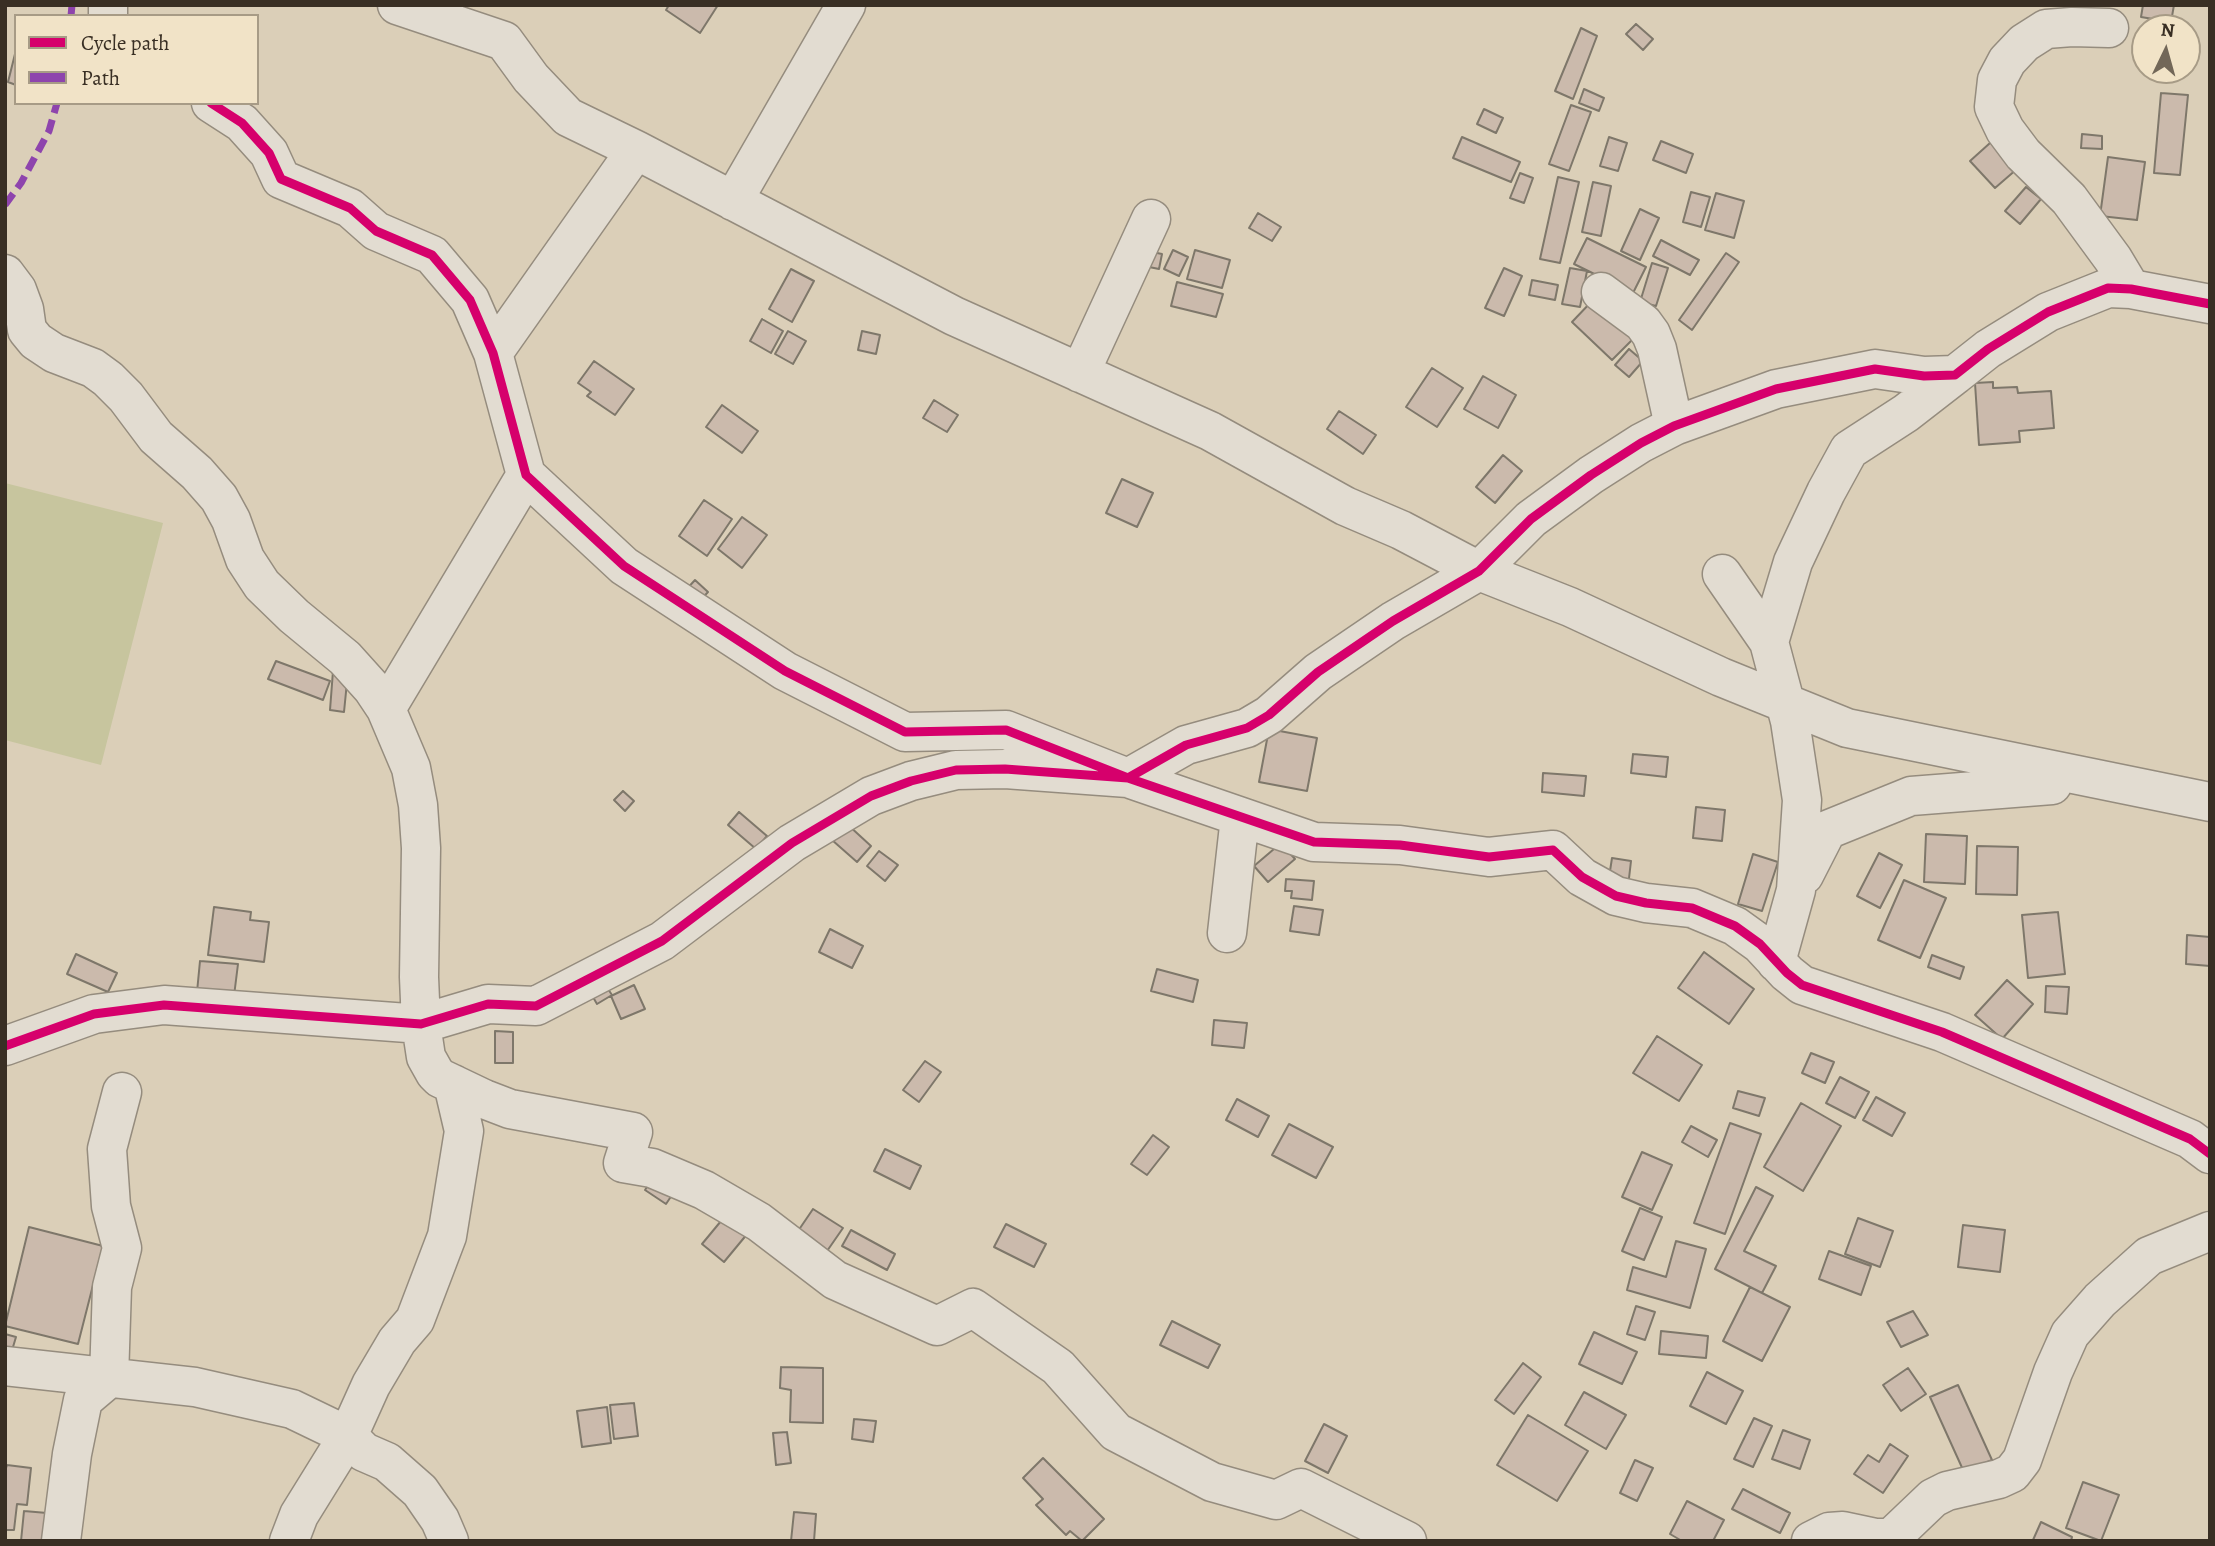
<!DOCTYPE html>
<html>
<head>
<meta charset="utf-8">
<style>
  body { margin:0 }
  #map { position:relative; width:2215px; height:1546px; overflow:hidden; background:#dbcfb8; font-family:Alegreya,serif }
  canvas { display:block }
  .frame { position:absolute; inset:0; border:7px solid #392f24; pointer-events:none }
  .legend { position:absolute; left:14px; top:14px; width:245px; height:91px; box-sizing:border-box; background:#f1e3c7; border:2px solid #a79b86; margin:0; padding:9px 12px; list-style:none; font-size:21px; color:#392f24 }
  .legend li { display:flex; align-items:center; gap:14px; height:35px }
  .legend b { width:35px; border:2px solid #a79b86 }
  .north { position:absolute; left:2131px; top:14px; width:70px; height:70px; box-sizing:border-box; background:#f1e3c7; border:2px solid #a79b86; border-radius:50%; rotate:5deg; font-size:19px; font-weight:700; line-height:28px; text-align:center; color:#392f24 }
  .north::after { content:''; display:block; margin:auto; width:24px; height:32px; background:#726758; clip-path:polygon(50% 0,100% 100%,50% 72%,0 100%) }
</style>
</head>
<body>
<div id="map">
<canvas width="2215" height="1546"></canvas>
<div class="frame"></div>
<ul class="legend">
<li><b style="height:9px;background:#d6006c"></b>Cycle path</li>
<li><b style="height:9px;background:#8e44ad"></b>Path</li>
</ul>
<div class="north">N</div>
</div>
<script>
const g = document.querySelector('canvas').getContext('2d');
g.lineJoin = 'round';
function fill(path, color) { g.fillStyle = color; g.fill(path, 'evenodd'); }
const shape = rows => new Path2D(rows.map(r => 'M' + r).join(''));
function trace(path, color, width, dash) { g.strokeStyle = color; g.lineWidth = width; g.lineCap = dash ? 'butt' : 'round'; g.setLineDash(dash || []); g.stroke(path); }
const green = shape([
  [5,483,163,523,101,765,5,740]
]);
const building = shape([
  [669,5,718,5,700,33,666,10,669,5],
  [2143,5,2174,5,2171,22,2141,17,2143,5],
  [1636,24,1653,39,1643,50,1626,34,1636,24],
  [1581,28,1597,36,1573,99,1555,91,1581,28],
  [16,50,16,85,8,82,16,50],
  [1584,89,1604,98,1599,111,1579,103,1584,89],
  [2161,93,2188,95,2180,175,2154,173,2161,93],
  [1571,105,1591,112,1569,171,1549,164,1571,105],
  [1484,109,1503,118,1496,133,1477,124,1484,109],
  [2000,134,2025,162,1995,188,1970,161,2000,134],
  [2082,134,2102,136,2102,149,2081,148,2082,134],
  [1462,137,1520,162,1511,182,1453,158,1462,137],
  [1609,137,1627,143,1618,171,1600,166,1609,137],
  [1661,141,1693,154,1686,173,1653,160,1661,141],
  [2108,157,2145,162,2137,220,2100,216,2108,157],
  [1520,173,1533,178,1524,203,1510,198,1520,173],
  [1558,177,1579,182,1560,263,1540,259,1558,177],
  [1593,182,1611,186,1601,236,1582,232,1593,182],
  [2026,187,2041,199,2020,224,2005,211,2026,187],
  [1691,192,1710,197,1701,227,1683,222,1691,192],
  [1716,193,1744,201,1734,238,1705,230,1716,193],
  [1640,209,1659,218,1640,260,1621,251,1640,209],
  [1258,213,1281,227,1272,241,1249,228,1258,213],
  [1587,238,1646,267,1633,293,1574,264,1587,238],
  [1661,240,1699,260,1690,275,1653,256,1661,240],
  [1173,250,1188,257,1179,276,1164,269,1173,250],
  [1195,250,1230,260,1222,288,1187,279,1195,250],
  [1147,251,1162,254,1159,269,1144,266,1147,251],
  [1726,253,1739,262,1692,330,1679,320,1726,253],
  [1652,263,1668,268,1656,306,1640,302,1652,263],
  [1504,268,1522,276,1504,316,1485,308,1504,268],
  [1570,268,1587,271,1580,307,1562,304,1570,268],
  [791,269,814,281,792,322,769,309,791,269],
  [1532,280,1558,285,1555,300,1529,295,1532,280],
  [1177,282,1223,294,1216,317,1171,306,1177,282],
  [1592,301,1633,339,1612,360,1572,322,1592,301],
  [762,319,783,331,771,353,750,341,762,319],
  [788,331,806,341,793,364,775,354,788,331],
  [862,331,880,335,876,354,858,350,862,331],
  [1629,349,1643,361,1629,377,1615,365,1629,349],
  [594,361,634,389,615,415,587,396,591,392,578,383,594,361],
  [1432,368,1463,388,1437,427,1406,407,1432,368],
  [1483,376,1516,395,1498,428,1464,409,1483,376],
  [1993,382,1993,388,2017,387,2018,393,2051,391,2054,428,2019,431,2020,442,1979,445,1975,383,1993,382],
  [934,400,958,415,947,432,923,418,934,400],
  [722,405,758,431,742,453,706,427,722,405],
  [1339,411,1376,435,1363,454,1327,429,1339,411],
  [1503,455,1522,471,1495,503,1476,487,1503,455],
  [1122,479,1153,493,1137,527,1106,513,1122,479],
  [704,500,732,519,707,556,679,536,704,500],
  [742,517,767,535,742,568,718,549,742,517],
  [695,580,708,592,697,604,684,592,695,580],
  [276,661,330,681,323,700,268,679,276,661],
  [333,671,348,672,344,712,330,710,333,671],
  [1269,729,1317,738,1307,791,1259,782,1269,729],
  [1633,754,1668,757,1666,777,1631,773,1633,754],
  [1543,773,1586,776,1584,796,1542,792,1543,773],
  [623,791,634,801,625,811,614,800,623,791],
  [1696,807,1725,810,1722,841,1693,838,1696,807],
  [739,812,767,836,756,849,728,825,739,812],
  [847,824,871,846,857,862,832,840,847,824],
  [1926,834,1967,836,1965,884,1924,882,1926,834],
  [1281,843,1295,859,1268,882,1254,866,1281,843],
  [1977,846,2018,847,2017,895,1976,894,1977,846],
  [879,851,898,865,885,881,867,866,879,851],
  [1879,853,1902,865,1880,908,1857,896,1879,853],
  [1753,854,1778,862,1762,911,1738,904,1753,854],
  [1612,858,1631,861,1628,887,1608,884,1612,858],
  [1286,879,1314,881,1312,900,1291,898,1292,891,1285,891,1286,879],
  [1904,880,1946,898,1920,958,1878,940,1904,880],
  [1294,906,1323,910,1319,935,1290,931,1294,906],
  [214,907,251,912,250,920,269,922,264,962,208,955,214,907],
  [2058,912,2065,974,2028,978,2022,915,2058,912],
  [830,929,863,946,852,968,819,952,830,929],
  [2187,935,2210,937,2210,966,2186,964,2187,935],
  [1704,952,1754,989,1729,1024,1678,988,1704,952],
  [76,954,117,973,108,992,67,974,76,954],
  [1932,955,1964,967,1960,979,1928,967,1932,955],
  [200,961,238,964,234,996,197,992,200,961],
  [1157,969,1198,980,1193,1002,1151,991,1157,969],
  [2007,980,2033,1004,2002,1039,1975,1015,2007,980],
  [604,983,612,995,597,1004,590,992,604,983],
  [634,985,645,1009,621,1019,611,996,634,985],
  [2046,986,2069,987,2067,1014,2045,1012,2046,986],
  [1214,1020,1247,1023,1244,1048,1212,1045,1214,1020],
  [495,1031,513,1032,513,1063,495,1063,495,1031],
  [1657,1036,1702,1065,1679,1101,1633,1073,1657,1036],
  [1811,1053,1834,1062,1825,1083,1802,1073,1811,1053],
  [925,1061,941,1072,919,1102,903,1090,925,1061],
  [1840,1077,1869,1092,1855,1118,1826,1103,1840,1077],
  [1738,1091,1765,1098,1759,1116,1733,1108,1738,1091],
  [1876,1097,1905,1113,1892,1136,1863,1120,1876,1097],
  [1237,1099,1269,1116,1258,1137,1226,1120,1237,1099],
  [1801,1103,1841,1126,1803,1191,1764,1167,1801,1103],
  [1730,1123,1761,1134,1725,1234,1694,1223,1730,1123],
  [1289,1124,1333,1147,1316,1178,1272,1155,1289,1124],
  [1691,1126,1717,1140,1708,1157,1682,1142,1691,1126],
  [1153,1135,1169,1147,1147,1175,1131,1164,1153,1135],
  [885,1149,921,1166,910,1189,874,1171,885,1149],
  [1642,1152,1672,1165,1652,1210,1622,1197,1642,1152],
  [653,1178,674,1192,666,1204,645,1190,653,1178],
  [1756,1187,1773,1196,1744,1251,1776,1266,1762,1293,1715,1269,1756,1187],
  [1640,1208,1662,1217,1644,1260,1622,1251,1640,1208],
  [813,1209,843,1228,825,1254,796,1234,813,1209],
  [726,1215,748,1233,724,1262,702,1244,726,1215],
  [1858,1218,1893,1231,1880,1267,1845,1254,1858,1218],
  [1006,1224,1046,1244,1034,1267,994,1247,1006,1224],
  [1963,1225,2005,1230,2000,1272,1958,1267,1963,1225],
  [29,1227,103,1246,78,1344,5,1326,29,1227],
  [851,1230,895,1254,887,1270,842,1246,851,1230],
  [1676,1241,1706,1249,1690,1308,1627,1290,1633,1267,1666,1277,1676,1241],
  [1829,1251,1871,1266,1861,1295,1819,1279,1829,1251],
  [1750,1287,1790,1307,1762,1361,1723,1341,1750,1287],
  [1636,1306,1655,1312,1645,1340,1627,1334,1636,1306],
  [1913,1311,1928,1335,1901,1347,1887,1322,1913,1311],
  [1172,1321,1220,1345,1208,1368,1160,1345,1172,1321],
  [1661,1331,1708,1336,1706,1358,1659,1354,1661,1331],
  [1594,1332,1637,1352,1622,1384,1579,1364,1594,1332],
  [5,1334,16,1337,10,1357,5,1355,5,1334],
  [1523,1363,1541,1377,1514,1414,1495,1400,1523,1363],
  [781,1367,823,1368,823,1423,790,1422,791,1390,780,1388,781,1367],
  [1908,1368,1926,1394,1901,1411,1883,1385,1908,1368],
  [1707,1372,1743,1391,1726,1424,1690,1406,1707,1372],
  [1958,1385,1992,1460,1964,1472,1930,1397,1958,1385],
  [1584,1392,1626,1415,1606,1449,1565,1425,1584,1392],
  [634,1403,638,1436,614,1439,610,1405,634,1403],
  [607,1407,611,1443,582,1447,577,1411,607,1407],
  [1528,1415,1588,1451,1557,1501,1497,1465,1528,1415],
  [1754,1418,1772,1426,1753,1467,1734,1459,1754,1418],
  [854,1419,876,1421,873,1442,852,1439,854,1419],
  [1324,1424,1347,1436,1328,1473,1305,1461,1324,1424],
  [1783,1430,1810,1440,1800,1469,1772,1459,1783,1430],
  [787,1432,791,1463,776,1465,773,1433,787,1432],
  [1890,1444,1908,1456,1883,1493,1854,1474,1868,1455,1879,1462,1890,1444],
  [1043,1458,1104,1519,1082,1541,1070,1531,1066,1535,1036,1505,1043,1499,1023,1478,1043,1458],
  [1635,1460,1653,1468,1637,1501,1620,1493,1635,1460],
  [7,1465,31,1468,27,1505,17,1504,14,1530,5,1530,5,1471,7,1465],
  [2083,1482,2119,1495,2101,1541,2066,1528,2083,1482],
  [1743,1489,1790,1513,1780,1533,1732,1509,1743,1489],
  [1687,1501,1724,1520,1713,1541,1682,1541,1670,1534,1687,1501],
  [24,1511,47,1513,45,1541,21,1541,24,1511],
  [794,1512,816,1514,814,1541,791,1541,794,1512],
  [2041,1522,2072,1537,2071,1541,2033,1540,2041,1522]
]);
const minor = shape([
  [397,5,504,41,531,78,568,117,636,150,954,316,1210,431,1345,506,1401,530,1479,571,1570,607,1721,677,1847,728,2210,802],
  [108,16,108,5],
  [2109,28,2072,27,2046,29,2024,43,2007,61,1997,80,1994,107,2005,130,2023,154,2069,199,2113,259,2131,289],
  [211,103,242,123,269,153,281,179,350,208,376,231,432,255,470,300,493,353,526,475,624,566,785,671,905,732,1006,730,1128,778,1314,842,1400,845,1489,857,1553,850,1582,877,1616,896,1646,903,1692,908,1735,926,1760,944,1787,973,1802,985,1942,1032,2190,1139,2210,1154],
  [733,201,846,5],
  [5,274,17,290,24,309,27,330,36,341,54,353,93,368,108,379,126,397,156,437,197,473,219,498,231,520,245,559,262,585,294,616,345,658,372,688,386,709,411,768,418,805,421,848,419,977,421,1024,426,1057,435,1073,440,1078,484,1099,510,1109,633,1132,623,1163,652,1168,704,1190,759,1222,835,1280,937,1326,973,1308,1058,1367,1116,1432,1212,1482,1276,1500,1301,1488,1407,1541],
  [1601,292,1643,323,1651,334,1657,349,1674,426],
  [493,353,636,150],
  [1080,373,1151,219],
  [1722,574,1769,642,1790,721,1802,800,1796,890,1776,962],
  [1769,642,1793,562,1826,492,1849,450,1906,413,1955,375],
  [386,709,526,475],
  [1804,875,1827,830,1911,796,2052,785],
  [1227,933,1240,817],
  [5,1046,94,1014,164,1005,421,1024,488,1004,536,1006,662,941,792,843,871,796,911,781,956,770,1005,769,1128,778,1186,745,1247,728,1269,715,1318,672,1393,621,1479,571,1531,519,1591,475,1641,443,1674,426,1776,389,1875,369,1924,376,1955,375,1988,349,2048,312,2108,288,2131,289,2210,304],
  [5,1366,195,1387,292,1409,348,1436,364,1452,387,1462,420,1491,440,1520,449,1541],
  [61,1541,72,1454,83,1400,109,1378,112,1287,122,1248,111,1206,107,1149,122,1092],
  [289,1541,299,1515,348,1436,371,1385,397,1341,415,1320,447,1236,464,1131,453,1084],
  [1811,1541,1829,1532,1843,1531,1876,1538,1891,1538,1933,1498,1947,1491,1999,1479,2012,1473,2022,1460,2053,1372,2070,1334,2100,1300,2149,1256,2210,1231]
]);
const quiet = shape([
  [71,16,72,5],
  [5,205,21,183,49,131,57,103]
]);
const cycleway = shape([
  [211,103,242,123,269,153,281,179,350,208,376,231,432,255,470,300,493,353,526,475,624,566,785,671,905,732,1006,730,1128,778,1314,842,1400,845,1489,857,1553,850,1582,877,1616,896,1646,903,1692,908,1735,926,1760,944,1787,973,1802,985,1942,1032,2190,1139,2210,1154],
  [5,1046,94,1014,164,1005,421,1024,488,1004,536,1006,662,941,792,843,871,796,911,781,956,770,1005,769,1128,778,1186,745,1247,728,1269,715,1318,672,1393,621,1479,571,1531,519,1591,475,1641,443,1674,426,1776,389,1875,369,1924,376,1955,375,1988,349,2048,312,2108,288,2131,289,2210,304]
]);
fill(green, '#c7c59e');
fill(building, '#cbbaac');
trace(building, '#7e776a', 2);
trace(minor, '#958c7e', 41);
trace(minor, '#e2dcd1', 38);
trace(quiet, '#8e44ad', 7, [14, 7]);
trace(cycleway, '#d6006c', 9);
</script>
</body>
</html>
